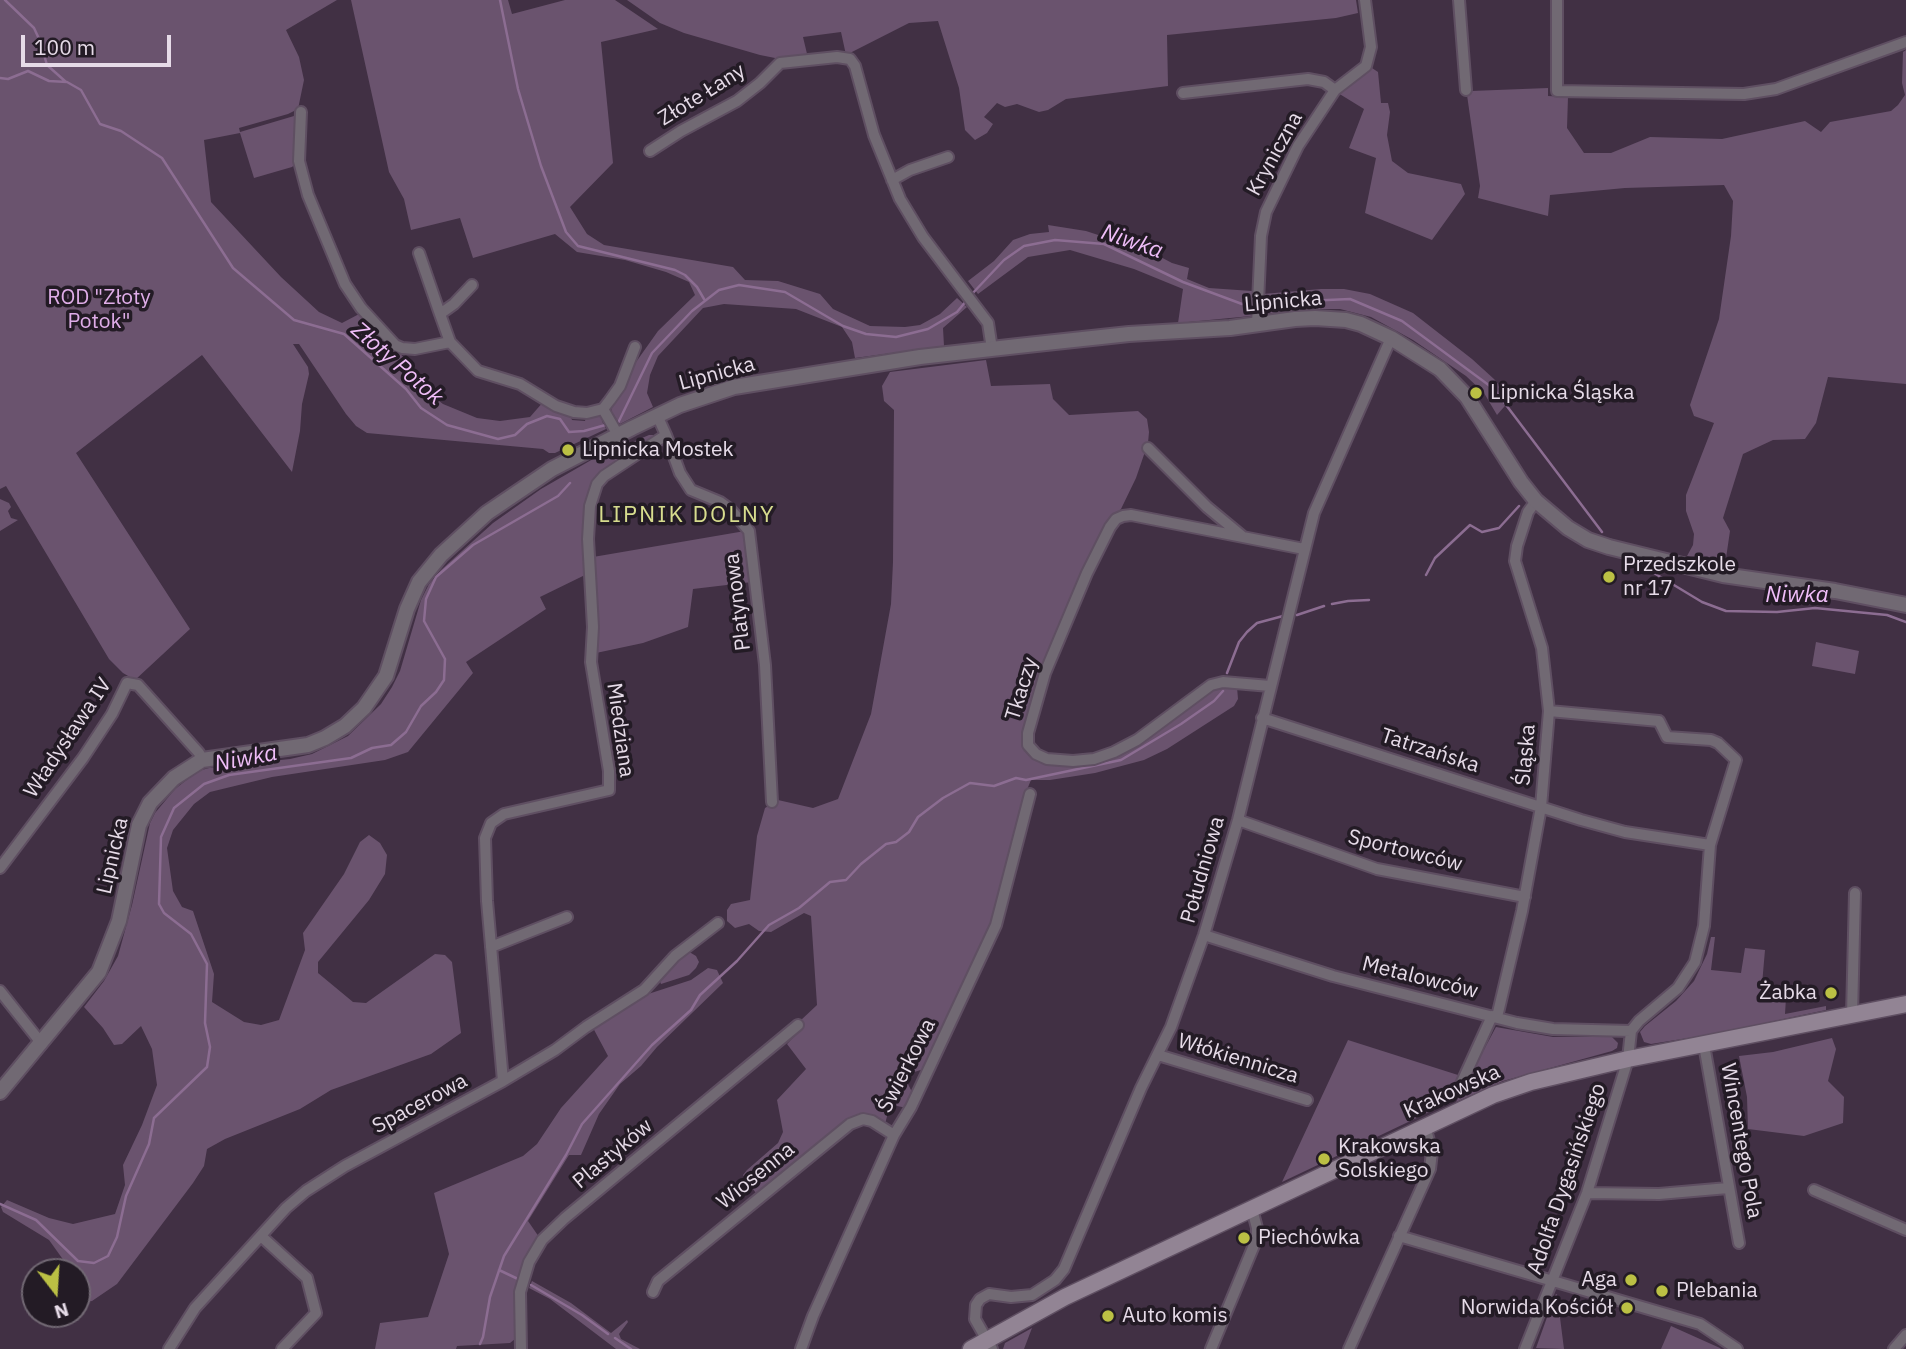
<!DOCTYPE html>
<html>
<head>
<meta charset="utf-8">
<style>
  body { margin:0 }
  #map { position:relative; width:1906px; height:1349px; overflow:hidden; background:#413044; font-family:"IBM Plex Sans",sans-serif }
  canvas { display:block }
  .north { position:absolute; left:21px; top:1258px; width:70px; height:70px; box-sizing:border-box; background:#231b25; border:2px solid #716873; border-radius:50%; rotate:163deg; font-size:19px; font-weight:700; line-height:28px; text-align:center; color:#e6dbe8 }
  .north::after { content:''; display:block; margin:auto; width:24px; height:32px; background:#bbc044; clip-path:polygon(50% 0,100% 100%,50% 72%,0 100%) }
  .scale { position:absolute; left:21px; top:35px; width:150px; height:32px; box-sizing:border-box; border:4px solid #e6dbe8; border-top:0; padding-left:9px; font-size:21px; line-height:24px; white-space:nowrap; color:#e6dbe8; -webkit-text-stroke:5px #231b25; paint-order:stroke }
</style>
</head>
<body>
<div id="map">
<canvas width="1906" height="1349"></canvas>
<div class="north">N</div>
<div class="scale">100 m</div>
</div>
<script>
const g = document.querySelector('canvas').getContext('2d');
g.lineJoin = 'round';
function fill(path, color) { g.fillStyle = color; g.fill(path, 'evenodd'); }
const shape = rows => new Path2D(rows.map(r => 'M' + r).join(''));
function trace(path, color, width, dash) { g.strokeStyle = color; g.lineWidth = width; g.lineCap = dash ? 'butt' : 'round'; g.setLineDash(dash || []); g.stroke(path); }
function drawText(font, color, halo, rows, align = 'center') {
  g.font = font + ' "IBM Plex Sans",sans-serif'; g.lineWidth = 7; g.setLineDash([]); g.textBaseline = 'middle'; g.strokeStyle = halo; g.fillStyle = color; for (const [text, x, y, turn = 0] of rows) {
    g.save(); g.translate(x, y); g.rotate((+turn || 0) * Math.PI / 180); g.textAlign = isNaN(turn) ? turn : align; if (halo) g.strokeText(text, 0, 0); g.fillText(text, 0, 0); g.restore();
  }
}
const green = shape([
  [0,0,337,0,286,30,299,57,304,80,298,109,288,114,239,128,240,132,294,116,296,118,295,164,292,167,254,178,240,133,204,140,211,202,281,277,319,312,342,323,361,313,408,362,426,391,443,404,477,418,500,421,530,417,544,401,570,414,572,420,585,421,586,417,596,415,605,419,602,421,606,429,555,453,549,453,543,449,367,433,356,426,346,414,299,344,293,344,308,367,309,374,302,404,300,431,292,472,202,355,76,453,190,629,135,680,123,673,109,659,6,486,0,489],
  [351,0,508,0,512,14,565,0,615,0,658,29,601,42,613,163,570,207,587,234,604,245,733,267,745,280,778,281,820,294,833,309,870,326,905,327,920,325,940,314,957,298,967,307,943,328,944,346,855,358,852,342,842,327,796,309,724,304,703,308,658,356,650,375,647,393,653,407,620,424,612,413,611,407,636,362,658,331,695,295,689,282,666,272,625,260,577,252,555,234,473,258,460,218,411,230,404,199,389,172],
  [627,0,1356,0,1358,13,1336,18,1167,35,1168,86,1066,99,1048,110,1039,112,1017,104,1005,107,997,103,984,117,993,124,987,133,975,140,965,130,959,88,938,21,909,23,846,55,841,32,803,37,808,58,780,59,760,55,684,33,660,23],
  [1906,50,1906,384,1828,377,1816,423,1805,439,1773,440,1743,454,1723,518,1730,531,1725,565,1687,556,1693,545,1694,534,1686,511,1686,495,1714,423,1694,416,1690,405,1719,319,1731,236,1733,201,1724,185,1625,188,1550,195,1548,216,1478,198,1480,186,1467,95,1471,95,1471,91,1548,88,1548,96,1568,97,1567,128,1584,153,1611,153,1650,137,1722,139,1805,121,1821,132,1830,122,1891,111,1898,105,1905,95,1902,83,1903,52],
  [1372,68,1378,72,1381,103,1388,103,1390,112,1387,135,1392,161,1408,173,1461,184,1465,194,1432,240,1365,213,1376,158,1349,148,1364,109,1338,93],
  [1048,225,1086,231,1153,253,1172,263,1189,268,1187,279,1209,288,1252,291,1253,312,1251,316,1178,323,1183,289,1134,269,1070,250,1028,257,978,294,968,281,994,261,1013,240,1030,234,1049,232],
  [1321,289,1344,289,1370,294,1413,313,1472,359,1494,379,1511,399,1497,415,1484,393,1466,376,1413,340,1371,317,1340,309,1310,309,1263,314,1263,294],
  [986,360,991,386,1050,384,1053,399,1069,415,1138,411,1147,419,1149,432,1148,443,1136,478,1121,509,1105,526,1024,737,1024,750,1031,758,1042,762,1089,764,1214,689,1237,687,1238,699,1234,706,1167,749,1144,760,1095,773,1050,780,1031,780,1026,792,992,922,924,1069,911,1073,906,1080,913,1094,907,1108,897,1106,889,1109,885,1124,869,1117,758,1196,743,1175,747,1170,778,1143,783,1132,777,1100,806,1069,787,1044,801,1029,800,1021,817,1005,811,916,804,913,771,932,759,931,749,924,735,928,727,921,727,910,731,904,750,900,757,836,765,808,778,800,813,808,838,799,871,714,891,604,893,562,894,410,884,401,882,386,890,372],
  [649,435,653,435,653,437,602,471,593,480,589,490,584,522,585,575,540,597,546,609,466,662,473,673,408,752,385,760,272,777,210,792,194,804,173,830,167,848,173,891,182,907,193,911,214,974,212,1002,244,1022,261,1025,279,1020,305,950,303,933,344,874,360,842,369,835,380,843,387,855,385,874,369,900,318,962,318,973,353,1002,366,1003,435,954,445,955,452,962,461,1033,431,1054,331,1090,300,1109,225,1139,207,1149,204,1166,193,1183,117,1284,92,1301,77,1304,77,1272,72,1272,49,1240,3,1212,1,1207,7,1200,49,1218,73,1224,115,1214,125,1185,123,1165,142,1125,157,1085,152,1049,141,1026,122,1044,114,1045,103,1028,84,1007,104,981,118,956,132,905,150,823,155,813,175,789,198,771,209,768,290,759,312,754,348,736,381,704,392,687,400,671,421,600,429,584,441,570,493,523,541,489,593,459],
  [0,499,9,503,11,507,8,511,11,518,18,520,0,531],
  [745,531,752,582,693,589,688,627,643,643,596,653,593,557],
  [1816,642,1859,651,1855,674,1812,666],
  [1711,937,1715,937,1711,970,1741,973,1745,948,1765,950,1761,996,1786,998,1785,1014,1826,1006,1826,1010,1713,1034,1651,1044,1644,1042,1640,1032,1645,1026,1676,1001,1694,981,1707,954],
  [683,953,691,953,696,956,699,962,696,968,689,975,661,984,659,979],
  [708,968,717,970,723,983,657,1047,641,1066,620,1084,599,1114,581,1155,569,1155,528,1221,539,1237,526,1258,516,1291,515,1339,510,1343,457,1346,456,1349,375,1349,380,1323,428,1317,449,1254,434,1193,523,1156,537,1144,561,1108,608,1056,592,1026,642,996,691,980],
  [1496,1027,1553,1037,1612,1037,1618,1043,1617,1048,1612,1051,1503,1081,1456,1102],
  [1832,1038,1836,1049,1828,1081,1844,1097,1843,1123,1804,1136,1748,1129,1747,1097,1739,1056,1773,1052],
  [1348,1040,1458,1075,1446,1104,1282,1182],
  [532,1281,571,1303,611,1333,627,1320,628,1322,619,1334,621,1339,640,1349,616,1349,550,1299,529,1288],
  [1557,1294,1564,1349,1536,1348,1555,1295],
  [1671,1326,1720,1348,1721,1349,1661,1349],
  [1032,1328,1024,1349,1003,1349,1005,1343]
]);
const stream = shape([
  [5,0,34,28,40,41,47,65,66,82],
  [500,0,518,89,541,166,566,232,578,246,675,270,685,275,697,287,704,299],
  [0,78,8,79,28,71,49,81,67,82,81,90,100,124,121,131,162,158,233,268,294,320,344,334,406,389,421,408,447,425,498,439,515,435,527,424,547,416,560,419,569,432,584,431,609,424],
  [971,295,1004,260,1024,246,1055,240,1104,244,1183,282,1242,304,1254,303],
  [1260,303,1350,299,1402,321,1494,389,1602,532],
  [618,423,652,353,692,311,719,290,739,285,785,292,843,326,866,334,896,337,928,329,957,312,967,300],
  [1654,573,1702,602,1726,611,1777,612,1815,608,1887,615,1906,622],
  [1426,575,1435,558,1470,525,1482,532,1499,528,1519,506],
  [1332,604,1348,601,1369,600],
  [1297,615,1324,606],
  [1227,673,1239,642,1247,632,1257,623,1283,616],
  [0,1204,36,1220,78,1261,94,1263,108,1256,117,1237,126,1196,149,1144,154,1118,207,1067,210,1047,205,1023,207,964,191,934,164,913,159,904,161,837,174,808,204,784,229,775,351,758,372,748,391,745,406,732,421,706,436,692,444,680,445,659,424,621,426,599,436,577,473,545,558,496,570,483],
  [499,1270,518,1279],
  [531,1285,582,1315,608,1334],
  [615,1338,631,1349],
  [480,1344,483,1337,490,1297,504,1256,566,1155,582,1124,652,1045,691,1010,700,995,737,961,769,925,799,908,830,882,846,880,861,864,886,844,896,842,909,832,918,817,943,798,970,783,994,786,1016,778,1026,780,1121,760,1181,724,1214,701,1223,691]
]);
const minor = shape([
  [1459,0,1466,90],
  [1557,0,1557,91,1744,94,1776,89,1906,42],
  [1183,93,1308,79,1324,82,1335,90],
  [301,112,299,161,308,195,345,284,361,308,395,345,402,348,415,349,450,342,478,371,520,384,556,406,574,412,587,413,603,409,610,400,620,386,635,347],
  [650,151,681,131,737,101,760,83,780,63,837,57,850,59,855,66,874,135,900,199,923,237,988,323,992,349],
  [892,180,910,170,948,157],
  [419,253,440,314,454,304,472,285],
  [440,314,450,342],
  [1257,325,1261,236,1266,212,1298,146,1335,90,1366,66,1371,47,1365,0],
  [603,409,618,435],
  [666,435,680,473,691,490,720,502,731,510,749,531,765,665,772,802],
  [1148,448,1207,507,1242,536],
  [1270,686,1223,682,1211,685,1137,740,1114,752,1094,759,1073,761,1047,759,1036,754,1028,745,1028,733,1045,673,1087,573,1110,527,1116,519,1123,516,1131,515,1304,549],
  [1262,718,1581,820,1625,832,1710,845],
  [1238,820,1377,869,1525,897],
  [0,868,83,758,112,714,127,683,138,685,199,753,202,760],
  [1204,935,1333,976,1517,1023,1553,1029,1631,1031],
  [491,947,567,917],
  [0,991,42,1044],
  [1852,1015,1855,893],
  [1497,1017,1522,911,1541,807,1549,711,1542,648,1515,561,1517,546,1528,512,1536,501],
  [1704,1045,1739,1243],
  [1158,1055,1307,1100],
  [503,1081,487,901,485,838,491,823,504,814,609,790,609,771,591,662,593,627,588,539,590,506,597,484,604,476,666,435,657,415],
  [1462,1082,1492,1016],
  [1814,1190,1906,1230],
  [1587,1193,1659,1194,1728,1188],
  [261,1236,307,1278,316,1313,282,1349],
  [1399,1236,1700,1324,1737,1349],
  [653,1292,658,1281,850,1124,863,1119,872,1121,894,1135],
  [169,1349,195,1308,286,1208,306,1191,345,1166,503,1081,555,1050,586,1027,644,990,675,956,718,923],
  [521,1349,520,1292,529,1262,542,1240,565,1218,798,1025],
  [801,1349,813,1316,894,1135,911,1107,996,925,1030,794],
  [992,1349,975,1319,976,1305,980,1299,989,1294,1011,1297,1032,1295,1055,1280,1064,1269,1141,1088,1171,1027,1204,935,1238,820,1314,513,1391,338],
  [1211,1349,1257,1238,1257,1228,1252,1209],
  [1349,1349,1430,1169,1432,1152,1425,1126],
  [1525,1349,1587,1193,1628,1059,1631,1031,1639,1021,1678,988,1695,962,1704,926,1710,845,1736,760,1718,743,1711,740,1667,737,1659,721,1549,711],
  [1894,1349,1906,1335]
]);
const tertiary = shape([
  [0,1092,99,972,119,921,139,825,150,803,174,778,202,760,308,745,325,738,345,726,364,708,386,676,407,609,419,582,441,555,487,513,552,469,632,428,680,405,734,387,920,357,1018,346,1129,334,1230,328,1295,319,1315,318,1346,320,1361,324,1391,338,1440,369,1467,397,1521,482,1536,501,1568,528,1588,540,1609,547,1723,575,1835,591,1906,605]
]);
const secondary = shape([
  [971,1349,1065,1297,1493,1095,1531,1082,1628,1059,1906,1004]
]);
const markers = [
  [1476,393,7,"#bbc044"],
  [568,450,7,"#bbc044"],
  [1609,577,7,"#bbc044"],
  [1831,993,7,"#bbc044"],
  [1324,1159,7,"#bbc044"],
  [1244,1238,7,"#bbc044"],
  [1631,1280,7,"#bbc044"],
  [1662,1291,7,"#bbc044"],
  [1627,1308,7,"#bbc044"],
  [1108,1316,7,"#bbc044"]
];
const streetNames = [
  ["Złote Łany",702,95,-32],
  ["Kryniczna",1275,154,-61],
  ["Lipnicka",1283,302,-5],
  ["Lipnicka",717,374,-15],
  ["Platynowa",738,602,-97],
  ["Tkaczy",1022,689,-73],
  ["Miedziana",620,730,82],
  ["Władysława IV",68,738,-56],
  ["Tatrzańska",1430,751,18],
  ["Śląska",1526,755,-85],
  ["Sportowców",1405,851,14],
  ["Lipnicka",113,856,-77],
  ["Południowa",1203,870,-74],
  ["Metalowców",1420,978,14],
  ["Włókiennicza",1238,1059,17],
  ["Świerkowa",907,1066,-63],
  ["Krakowska",1452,1092,-24],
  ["Spacerowa",420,1104,-28],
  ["Wincentego Pola",1741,1141,80],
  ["Plastyków",613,1154,-40],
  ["Wiosenna",756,1176,-39],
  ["Adolfa Dygasińskiego",1567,1179,-71]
];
const parkNames = [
  ["ROD \"Złoty",99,298],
  ["Potok\"",99,322]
];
const poiNames = [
  ["Lipnicka Śląska",1490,393],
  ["Lipnicka Mostek",582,450],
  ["Przedszkole",1623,565],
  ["nr 17",1623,589],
  ["Żabka",1817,993,"right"],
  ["Krakowska",1338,1147],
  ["Solskiego",1338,1171],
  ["Piechówka",1258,1238],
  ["Aga",1617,1280,"right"],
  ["Plebania",1676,1291],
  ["Norwida Kościół",1613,1308,"right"],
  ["Auto komis",1122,1316]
];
const waterNames = [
  ["Niwka",1132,242,19],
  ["Złoty Potok",397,364,41],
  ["Niwka",1797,595],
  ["Niwka",246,759,-11]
];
const neighbourhoodNames = [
  ["LIPNIK DOLNY",687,515]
];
fill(green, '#6a536e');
trace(stream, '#8c6d92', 2.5);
trace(minor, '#5f4f62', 14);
trace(tertiary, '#5f4f62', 18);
trace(secondary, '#5f4f62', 19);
trace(minor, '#716973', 10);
trace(tertiary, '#716973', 14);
trace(secondary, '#928494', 16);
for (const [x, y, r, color] of markers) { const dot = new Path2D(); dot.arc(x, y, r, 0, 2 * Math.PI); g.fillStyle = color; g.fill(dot); trace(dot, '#231b25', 2.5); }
drawText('21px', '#e6dbe8', '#231b25', streetNames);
drawText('21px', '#dfade8', '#231b25', parkNames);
drawText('21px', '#e6dbe8', '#231b25', poiNames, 'left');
drawText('italic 23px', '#efbdf8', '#231b25', waterNames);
g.letterSpacing = '2px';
drawText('23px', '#d7dc8e', '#231b25', neighbourhoodNames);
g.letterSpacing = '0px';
</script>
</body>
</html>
